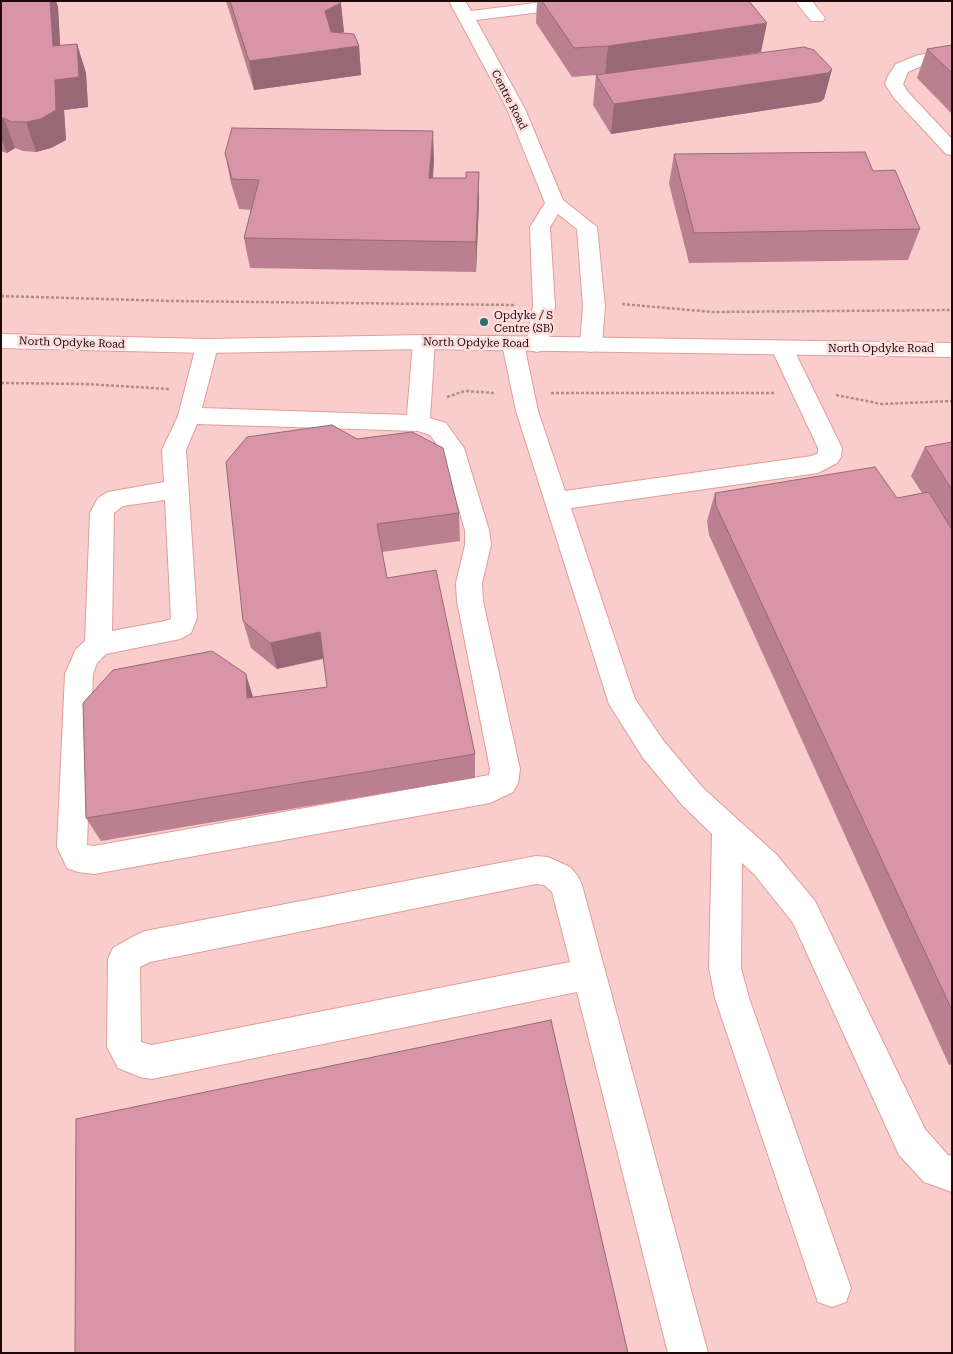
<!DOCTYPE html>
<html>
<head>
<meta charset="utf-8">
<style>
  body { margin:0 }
  #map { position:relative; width:953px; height:1354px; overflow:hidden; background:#f9cdcb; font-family:"Roboto Serif",serif }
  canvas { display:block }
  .frame { position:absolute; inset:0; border:2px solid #200808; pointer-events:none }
</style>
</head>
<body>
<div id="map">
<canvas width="953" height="1354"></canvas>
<div class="frame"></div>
</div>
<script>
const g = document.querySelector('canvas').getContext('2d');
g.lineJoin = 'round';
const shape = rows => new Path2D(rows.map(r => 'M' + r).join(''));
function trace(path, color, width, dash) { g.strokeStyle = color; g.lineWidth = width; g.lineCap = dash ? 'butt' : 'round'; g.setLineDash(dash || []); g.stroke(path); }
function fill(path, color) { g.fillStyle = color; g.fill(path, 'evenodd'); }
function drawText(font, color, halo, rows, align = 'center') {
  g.font = font + ' "Roboto Serif",serif'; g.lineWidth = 5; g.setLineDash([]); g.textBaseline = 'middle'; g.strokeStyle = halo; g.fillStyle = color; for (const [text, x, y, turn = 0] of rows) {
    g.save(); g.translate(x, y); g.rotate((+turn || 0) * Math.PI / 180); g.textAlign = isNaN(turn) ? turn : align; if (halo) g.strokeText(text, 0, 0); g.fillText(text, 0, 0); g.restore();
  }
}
const path = shape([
  [1,296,173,301,516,305],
  [622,304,713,312,952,310],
  [1,383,86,384,169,389],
  [551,393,775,393],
  [836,395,882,404,952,401],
  [447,397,465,391,495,393]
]);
const minor = shape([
  [449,1,465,1,471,11,551,1,598,1,596,4,590,6,476,20,525,109,563,200,597,227,605,306,602,345,599,350,591,352,583,350,580,345,583,306,577,229,558,214,550,227,555,306,548,345,545,350,537,352,529,350,526,345,533,306,530,227,545,203,507,109,449,1],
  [795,1,812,1,825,18,823,21,811,21,795,1],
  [952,50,952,60,928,63,908,72,903,84,907,91,952,139,952,155,946,154,894,98,885,84,888,76,896,64,918,55,952,50],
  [424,335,432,337,435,342,430,418,446,423,464,448,489,530,491,545,482,583,483,601,520,769,518,783,513,792,490,803,94,874,78,872,67,868,57,847,65,674,76,649,85,641,90,513,98,498,108,492,164,482,162,450,178,416,196,346,199,341,207,339,215,341,218,346,202,408,407,415,413,342,416,337,424,335],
  [197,424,418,431,430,435,441,450,465,530,465,545,456,583,457,601,490,769,489,775,94,846,87,845,93,674,97,663,106,654,180,639,191,633,197,618,186,450,197,424],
  [165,500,171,619,165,621,112,631,114,513,123,506,165,500],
  [513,337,521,339,524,344,538,411,565,491,812,456,818,453,818,448,771,348,774,343,782,341,790,343,793,348,842,448,841,457,837,463,818,473,571,508,635,699,663,740,703,788,776,854,815,901,925,1129,948,1155,952,1156,952,1192,924,1182,899,1155,793,923,754,874,742,863,741,968,749,998,851,1288,846,1302,832,1307,818,1302,813,1288,715,998,709,968,712,834,683,806,643,758,609,704,516,411,502,344,505,339,513,337],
  [536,856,548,857,570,867,577,875,582,885,708,1353,668,1353,577,992,152,1079,140,1077,118,1068,107,1047,108,959,113,948,134,936,145,931,536,856],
  [536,884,544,885,552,892,570,962,152,1045,141,1042,140,967,150,962,536,884]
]);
const major = shape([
  [1,334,207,339,424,335,952,343,952,357,424,349,207,353,1,348,1,334]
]);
const wall = shape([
  [1,1,56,1,58,7,60,46,77,44,86,73,88,107,64,110,66,140,51,148,36,152,23,151,15,148,7,153,1,151],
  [226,1,340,1,344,32,342,33,359,46,361,75,254,90],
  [537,1,749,1,761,52,677,64,832,69,824,99,820,102,611,134,593,105,596,75,572,77,536,23],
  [952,45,952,114,917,78,927,49],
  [225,153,434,161,433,178,479,202,476,272,250,268,244,238,251,210,239,209,231,183],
  [674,154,873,171,920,229,908,260,689,263,669,184],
  [357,439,459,513,460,541,382,552,387,578,475,754,475,778,101,841,86,818,253,697,327,687,323,659,277,669,251,648,243,621],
  [952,442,952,1064,949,1065,709,535,707,521,715,493,897,498,922,493,911,476,925,447]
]);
const shadedWall = shape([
  [50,1,56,1,58,7,62,75,53,46],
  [341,3,344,32,328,40,325,11],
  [767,23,761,52,605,75,608,46],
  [77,44,86,73,88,107,64,110,66,140,51,148,36,152,26,122,55,80],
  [359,46,361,75,254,90,249,61],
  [832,69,824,99,820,102,611,134,614,104],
  [4,118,15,148,7,153,1,138,1,119],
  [433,131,434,161,430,208,429,178],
  [479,172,479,202,476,272,476,242],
  [320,632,325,658,277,669,270,643],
  [246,674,254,700,247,698]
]);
const building = shape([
  [1,1,50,1,53,46,77,44,79,77,55,80,56,110,41,119,26,122,12,122,4,118,1,119,1,1],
  [230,1,340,1,341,3,325,11,331,32,354,34,359,46,249,61,230,1],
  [542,1,749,1,767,23,608,46,574,48,542,1],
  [952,45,952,73,927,49,952,45],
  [804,47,814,50,832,69,828,73,614,104,596,75,804,47],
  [232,128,433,131,429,178,466,178,466,172,479,172,476,242,244,238,259,180,232,179,225,153,232,128],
  [865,152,873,171,895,170,920,229,694,233,674,154,865,152],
  [332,425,357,439,412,432,443,448,459,513,377,524,387,578,436,570,475,754,86,818,83,703,113,670,212,651,246,674,247,698,327,687,320,632,270,643,243,621,226,462,247,437,332,425],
  [952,442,952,490,925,447,952,442],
  [875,467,897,498,929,492,952,530,952,1010,716,506,715,493,875,467],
  [551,1020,628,1353,75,1353,76,1119,551,1020]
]);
const markers = [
  [484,322,5,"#257075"]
];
const farStreetnames = [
  ["Centre Road",509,100,63],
  ["North Opdyke Road",72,343,2],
  ["North Opdyke Road",476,343,1],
  ["North Opdyke Road",881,349]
];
const farPoinames = [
  ["Opdyke / S",494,316],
  ["Centre (SB)",494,329]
];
trace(minor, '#e29d9a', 2);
trace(major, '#e29d9a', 2);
trace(path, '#b28c8b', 2.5, [3, 2]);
fill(minor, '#fff');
fill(major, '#fff');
fill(wall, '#bb8090');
fill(shadedWall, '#986876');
fill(building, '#d995a8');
trace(building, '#986876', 1);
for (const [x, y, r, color] of markers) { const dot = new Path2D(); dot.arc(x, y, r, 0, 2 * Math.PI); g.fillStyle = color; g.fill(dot); trace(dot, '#fddedd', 2); }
drawText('11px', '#200808', '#fddedd', farStreetnames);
drawText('11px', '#200808', '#fddedd', farPoinames, 'left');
</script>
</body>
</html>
